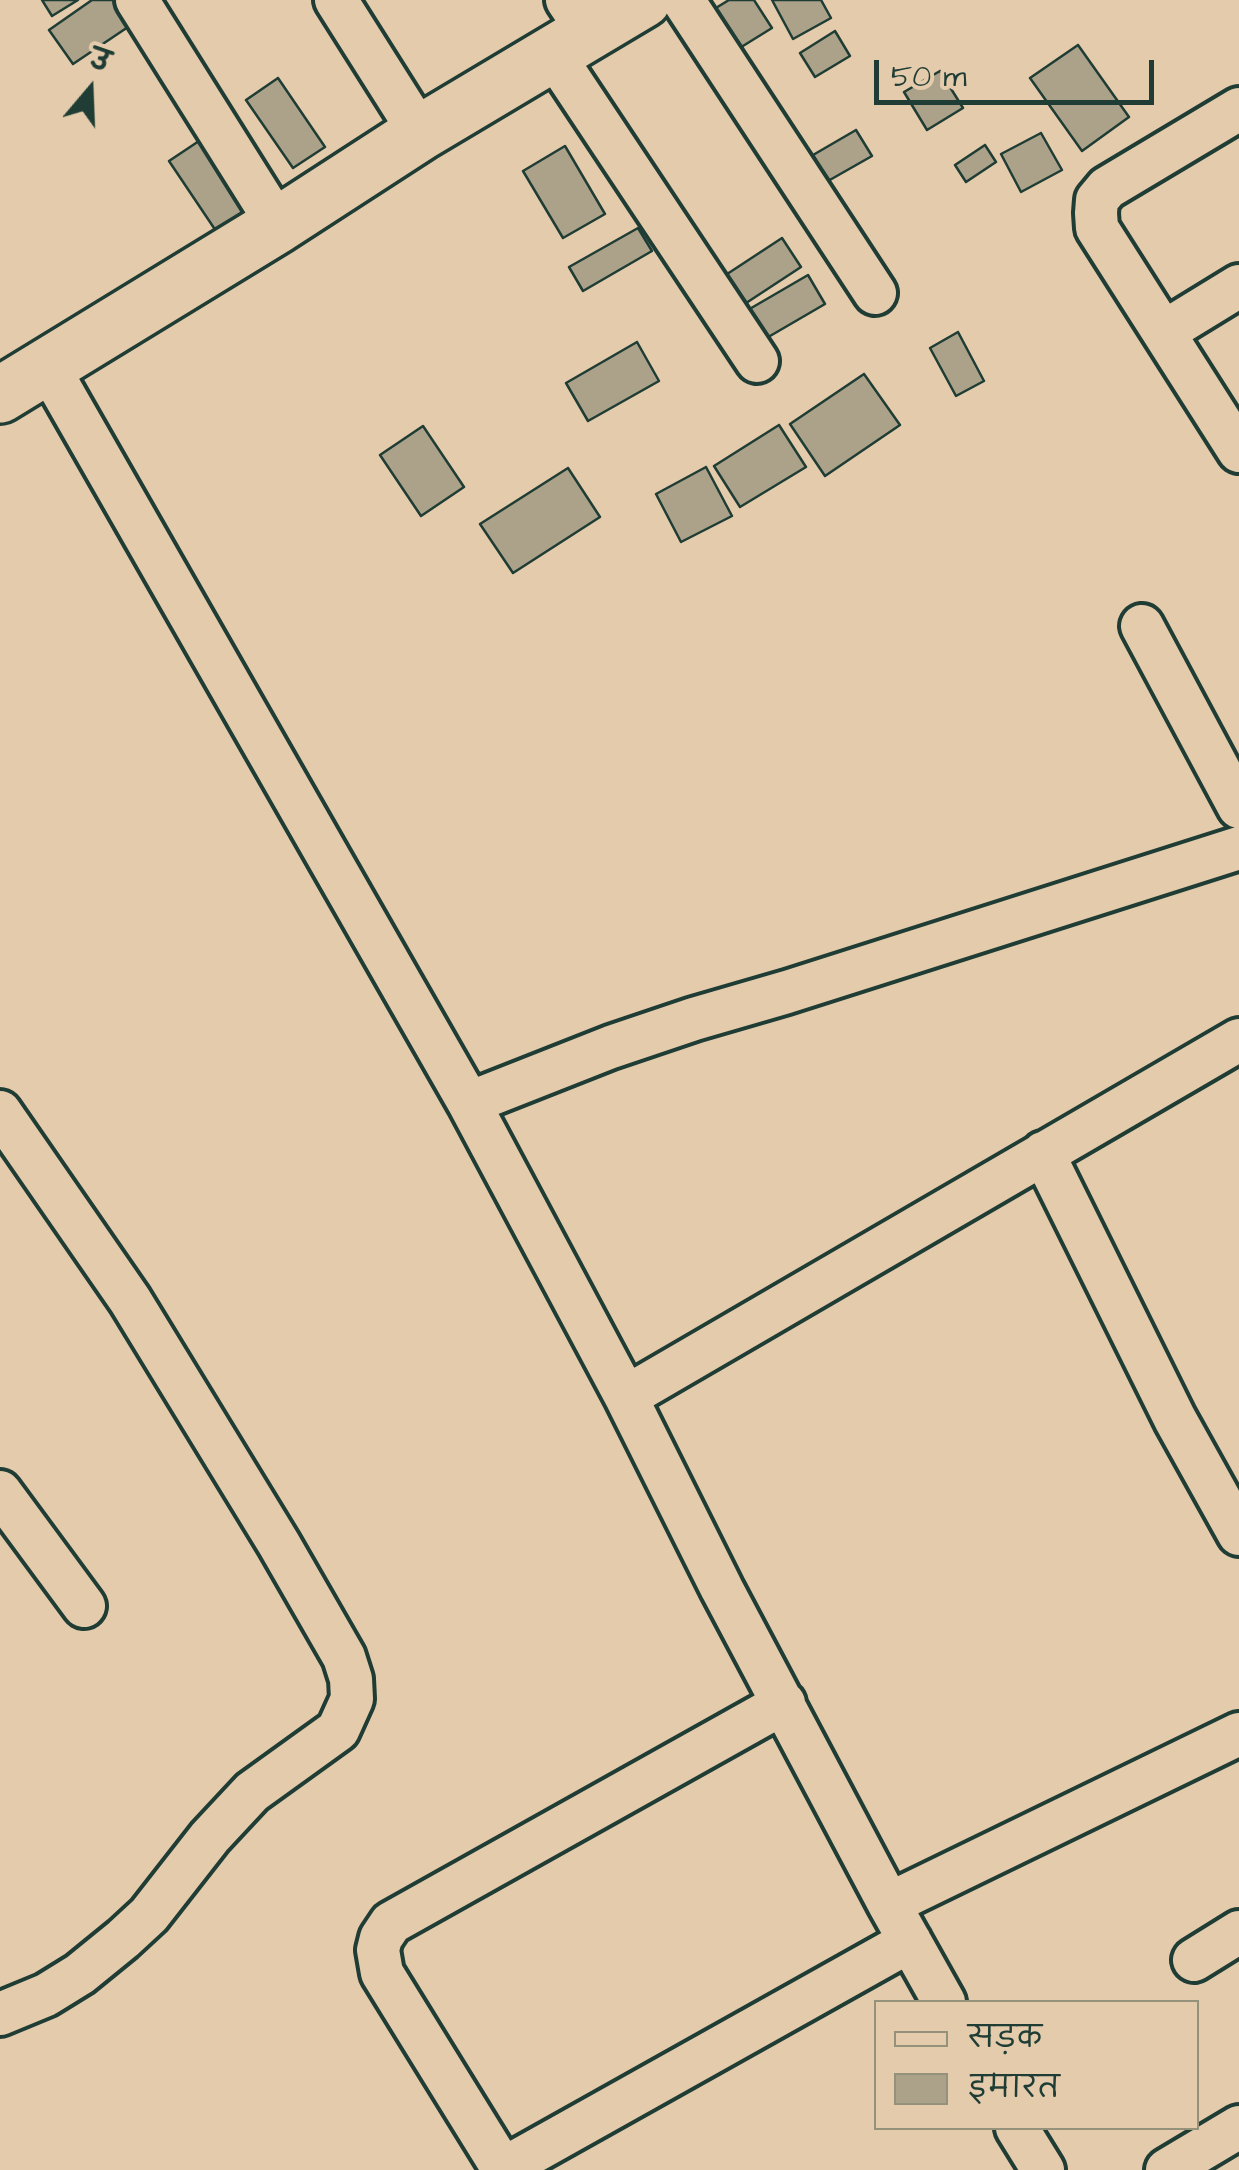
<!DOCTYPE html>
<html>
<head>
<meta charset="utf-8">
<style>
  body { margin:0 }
  #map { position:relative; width:1239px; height:2170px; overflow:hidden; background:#e4cbac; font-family:"Architects Daughter","Playpen Sans Deva",sans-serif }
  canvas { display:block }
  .legend { position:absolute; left:874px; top:2000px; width:325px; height:130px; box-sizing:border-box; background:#e4cbac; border:2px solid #95927c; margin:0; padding:12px 18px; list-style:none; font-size:30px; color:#1f3d34 }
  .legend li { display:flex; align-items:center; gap:20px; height:50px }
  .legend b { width:50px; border:2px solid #95927c }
  .north { position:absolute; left:40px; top:40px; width:100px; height:100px; -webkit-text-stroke:8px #e4cbac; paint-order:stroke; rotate:19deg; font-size:28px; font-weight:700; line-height:40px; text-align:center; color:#1f3d34 }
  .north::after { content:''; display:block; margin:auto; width:35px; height:45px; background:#1f3d34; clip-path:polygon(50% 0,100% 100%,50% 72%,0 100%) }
  .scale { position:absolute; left:874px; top:60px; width:280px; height:45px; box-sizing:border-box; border:5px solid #1f3d34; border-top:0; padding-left:12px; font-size:30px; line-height:35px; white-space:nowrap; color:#1f3d34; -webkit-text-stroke:8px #e4cbac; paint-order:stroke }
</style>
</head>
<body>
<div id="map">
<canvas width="1239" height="2170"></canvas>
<ul class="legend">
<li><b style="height:12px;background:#e4cbac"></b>सड़क</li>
<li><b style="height:28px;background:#aba289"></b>इमारत</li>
</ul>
<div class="north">उ</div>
<div class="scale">50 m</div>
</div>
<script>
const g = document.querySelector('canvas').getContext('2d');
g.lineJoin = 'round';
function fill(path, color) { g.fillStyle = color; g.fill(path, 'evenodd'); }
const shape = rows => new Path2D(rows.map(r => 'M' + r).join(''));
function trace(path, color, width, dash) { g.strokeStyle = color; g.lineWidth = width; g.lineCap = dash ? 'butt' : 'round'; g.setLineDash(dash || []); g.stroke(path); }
const building = shape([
  [42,0,78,0,52,16,42,0],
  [92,0,113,0,131,25,73,64,49,30,92,0],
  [729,0,754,0,772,28,730,54,706,14,729,0],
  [772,0,821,0,831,18,793,39,772,0],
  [835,31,850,56,815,77,800,53,835,31],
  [1078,45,1129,117,1082,151,1030,78,1078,45],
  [940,71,963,108,927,130,904,92,940,71],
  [278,78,325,147,293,168,246,100,278,78],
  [856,130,872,156,828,181,813,155,856,130],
  [211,133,258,203,216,231,169,161,211,133],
  [1041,133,1062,170,1021,192,1001,154,1041,133],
  [985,145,996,162,966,182,955,165,985,145],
  [565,146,605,214,563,238,523,171,565,146],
  [638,228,652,251,583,291,569,267,638,228],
  [782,238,801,267,737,309,718,280,782,238],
  [808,275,825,304,758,343,741,314,808,275],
  [958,332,984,381,956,396,930,348,958,332],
  [637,342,659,381,588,421,566,383,637,342],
  [864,374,900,425,825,476,790,424,864,374],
  [779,425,806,467,740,507,714,466,779,425],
  [423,426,464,487,421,516,380,455,423,426],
  [706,467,732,516,681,542,656,494,706,467],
  [568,468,600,517,513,573,480,524,568,468]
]);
const street = shape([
  [137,0,278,225],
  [336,0,420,133],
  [567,0,589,33],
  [683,0,875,293],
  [553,54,757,361],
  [1239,109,1107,188,1097,200,1096,213,1097,228,1239,451],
  [1164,332,1239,286],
  [47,365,469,1103,626,1397,722,1589,889,1904,944,2002],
  [1142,626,1239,807],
  [469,1103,611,1047,694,1019,787,992,1239,848],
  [0,1112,130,1300,279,1544,344,1657,351,1679,352,1699,338,1730,252,1792,210,1837,149,1915,123,1939,80,1974,46,1995,0,2014],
  [1043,1153,1175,1419,1239,1534],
  [626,1397,1239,1040],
  [0,1492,84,1606],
  [889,1904,1239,1734],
  [1194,1960,1239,1932],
  [1017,2128,1043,2170],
  [503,2169,382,1973,378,1950,381,1938,391,1923,784,1703],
  [501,2170,910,1941],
  [1167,2170,1239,2127]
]);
const secondary = shape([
  [0,395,278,225,420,133,643,0]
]);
fill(building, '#aba289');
trace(building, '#1f3d34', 2.5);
trace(street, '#1f3d34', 50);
trace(secondary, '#1f3d34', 62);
trace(street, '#e4cbac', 42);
trace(secondary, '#e4cbac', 55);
</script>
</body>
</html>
